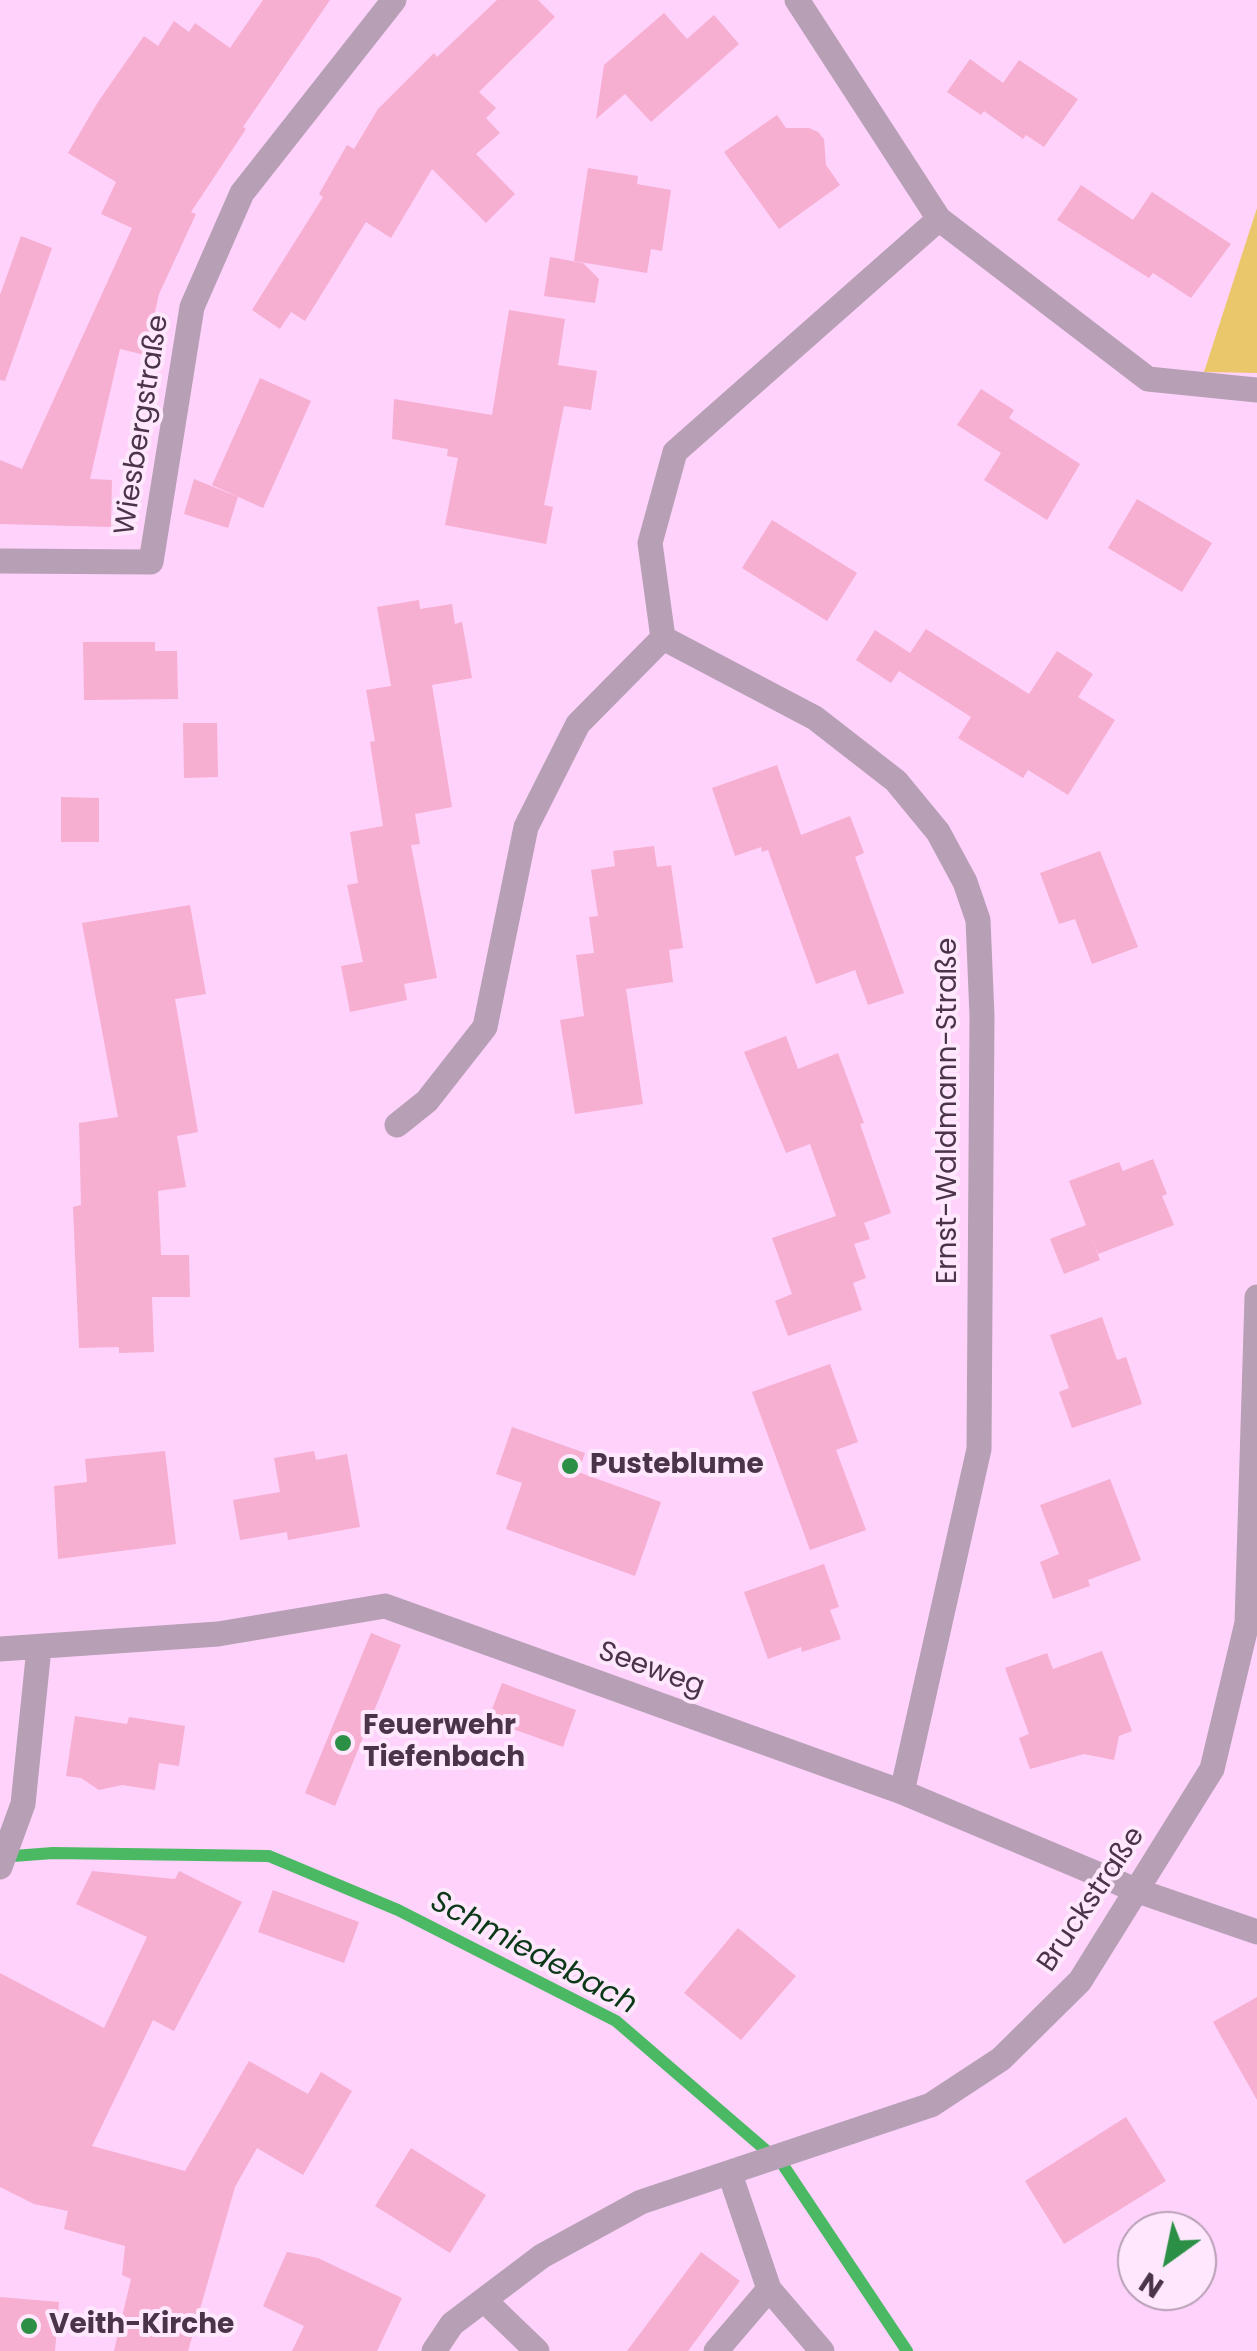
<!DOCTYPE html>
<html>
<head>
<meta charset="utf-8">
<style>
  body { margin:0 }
  #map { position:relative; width:1257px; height:2351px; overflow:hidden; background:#ffd2fc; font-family:Poppins,sans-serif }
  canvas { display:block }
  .north { position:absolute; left:1117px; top:2211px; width:100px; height:100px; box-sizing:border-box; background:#ffe8fd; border:2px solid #b7a0b5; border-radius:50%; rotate:213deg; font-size:28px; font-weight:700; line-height:40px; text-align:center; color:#4a3449 }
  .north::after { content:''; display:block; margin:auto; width:35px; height:45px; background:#2b9046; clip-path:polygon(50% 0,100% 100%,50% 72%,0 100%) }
</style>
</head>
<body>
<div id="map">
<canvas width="1257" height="2351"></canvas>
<div class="north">N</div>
</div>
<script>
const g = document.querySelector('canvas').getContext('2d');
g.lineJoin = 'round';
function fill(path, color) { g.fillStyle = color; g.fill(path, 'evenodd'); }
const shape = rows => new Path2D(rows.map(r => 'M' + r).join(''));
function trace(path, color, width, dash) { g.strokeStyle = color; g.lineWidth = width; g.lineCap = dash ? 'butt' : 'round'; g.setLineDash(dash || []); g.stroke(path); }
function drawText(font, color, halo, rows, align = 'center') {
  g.font = font + ' Poppins,sans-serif'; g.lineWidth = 8; g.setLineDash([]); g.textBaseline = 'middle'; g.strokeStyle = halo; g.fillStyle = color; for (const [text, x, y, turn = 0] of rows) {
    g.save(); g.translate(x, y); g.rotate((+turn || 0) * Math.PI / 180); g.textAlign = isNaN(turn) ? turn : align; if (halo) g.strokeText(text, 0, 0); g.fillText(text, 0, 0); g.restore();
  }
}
const green = shape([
  [1257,208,1257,373,1204,372]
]);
const stream = shape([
  [0,1857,53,1853,269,1856,398,1910,616,2021,783,2165,907,2351]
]);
const building = shape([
  [263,0,330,0,243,127,246,129,191,212,196,214,159,294,145,355,120,349,90,479,112,480,111,527,0,524,0,460,22,469,132,228,101,214,116,182,68,153,98,102,144,36,158,46,174,21,189,32,195,23,230,48],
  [497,0,538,0,555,17,479,92,496,108,486,118,500,133,476,154,515,194,486,223,432,169,391,238,366,222,305,321,291,312,280,329,252,310,323,197,319,194,347,145,354,149,378,109,434,53,437,57],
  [664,13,687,39,714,15,739,44,651,122,625,94,596,119,604,65],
  [970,59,1003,83,1019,60,1078,99,1044,147,1026,135,1023,139,984,111,981,115,947,92],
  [777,115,786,128,809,128,818,132,824,139,826,165,840,185,779,229,724,152],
  [588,168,638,176,637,184,671,190,662,251,651,249,647,273,574,261],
  [1081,185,1133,220,1152,192,1231,244,1191,298,1153,273,1149,278,1057,220],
  [21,236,52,248,5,381,0,380,0,295],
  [550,257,583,263,599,279,595,303,544,296],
  [509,310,565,319,558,365,597,371,591,410,564,406,544,505,553,507,546,544,445,525,458,458,447,456,448,449,392,439,394,399,492,415],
  [260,378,311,401,263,508,212,485],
  [981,389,1014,410,1009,418,1080,464,1047,520,984,480,1001,453,957,425],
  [194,479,238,497,228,528,184,514],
  [1137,499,1212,543,1182,592,1108,548],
  [772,520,857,573,827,621,742,568],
  [419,600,420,609,452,604,455,624,462,622,472,678,432,685,452,807,415,814,420,844,411,845,437,978,404,984,407,1000,350,1012,341,966,363,962,347,885,358,883,350,832,383,826,370,742,375,741,366,690,391,686,377,607],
  [926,629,1029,694,1057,651,1093,674,1078,697,1115,720,1068,795,1028,770,1023,778,958,738,971,717,899,671,891,683,856,660,875,630,910,653],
  [83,642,155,642,155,651,177,651,178,699,84,700],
  [183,723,217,723,218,777,184,778],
  [777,765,801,835,850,816,864,853,855,857,904,993,868,1005,855,970,816,984,768,850,762,852,761,847,735,856,712,788],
  [61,797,99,798,99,842,61,842],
  [654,846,657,867,671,865,683,948,669,950,673,982,626,989,643,1104,575,1114,560,1020,584,1016,576,955,594,953,589,917,598,916,591,870,615,866,613,851],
  [1100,851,1138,947,1092,964,1075,919,1059,924,1040,873],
  [190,905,206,994,175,999,198,1132,177,1136,186,1187,158,1191,161,1255,189,1255,190,1297,152,1297,154,1352,119,1353,119,1347,79,1348,73,1207,81,1205,79,1123,118,1117,82,923],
  [786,1036,798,1069,838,1053,864,1123,860,1124,891,1213,864,1223,870,1239,854,1244,866,1278,853,1283,862,1310,788,1336,775,1301,792,1294,772,1238,836,1216,810,1144,786,1153,744,1052],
  [1153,1159,1167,1194,1162,1196,1174,1225,1098,1254,1088,1230,1100,1260,1064,1274,1050,1239,1086,1225,1069,1181,1119,1162,1123,1171],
  [1102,1317,1117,1360,1126,1357,1142,1404,1072,1428,1059,1392,1069,1388,1050,1335],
  [830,1364,858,1442,836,1450,866,1530,810,1550,752,1392],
  [512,1427,585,1453,578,1472,661,1502,635,1576,506,1529,522,1483,496,1474],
  [165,1451,176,1544,58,1559,54,1486,87,1482,85,1459],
  [314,1451,316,1460,347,1454,360,1527,288,1540,287,1532,240,1540,233,1500,280,1492,274,1458],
  [1110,1479,1141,1560,1088,1580,1090,1586,1053,1599,1040,1562,1059,1554,1040,1505],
  [824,1564,839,1607,830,1610,841,1639,802,1652,801,1647,768,1659,744,1592],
  [371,1633,401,1645,335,1806,305,1793],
  [1102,1651,1132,1731,1119,1736,1114,1760,1084,1754,1030,1769,1019,1738,1029,1734,1005,1668,1047,1653,1053,1669],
  [502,1683,576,1710,563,1747,488,1720],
  [75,1716,127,1724,129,1717,185,1726,179,1766,159,1763,155,1790,122,1785,99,1790,81,1778,66,1776],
  [92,1871,175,1879,179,1871,242,1902,174,2031,153,2020,92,2146,185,2171,249,2061,308,2094,321,2072,352,2091,303,2175,257,2148,235,2187,188,2351,114,2351,131,2279,122,2275,125,2246,64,2229,68,2211,34,2204,0,2187,0,1973,104,2028,147,1937,76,1904],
  [273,1890,359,1922,344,1963,258,1932],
  [738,1928,796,1976,741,2040,684,1993],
  [1257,1997,1257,2100,1213,2022],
  [1126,2117,1166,2181,1064,2244,1025,2181],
  [411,2148,486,2195,450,2253,375,2206],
  [287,2252,318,2258,402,2298,377,2351,292,2351,304,2326,263,2306],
  [701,2252,740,2281,688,2351,627,2351],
  [0,2297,59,2302,55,2351,0,2351]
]);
const minor = shape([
  [797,0,939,219,1148,379,1257,390],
  [0,561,151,562,192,307,242,193,394,0],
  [397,1125,427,1101,485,1027,526,827,578,724,663,638],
  [0,1649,218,1634,385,1606,902,1792,1138,1891,1257,1932],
  [902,1792,979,1449,982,1016,978,920,965,882,938,832,896,781,815,718,663,638,650,543,675,452,939,219],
  [0,1867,23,1804,39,1648],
  [769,2289,822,2351],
  [484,2300,537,2351],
  [434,2351,452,2324,542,2256,641,2202,931,2105,1001,2059,1080,1981,1212,1769,1247,1623,1257,1297],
  [716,2351,769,2289,730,2174]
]);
const markers = [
  [570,1466,10,"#2b9046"],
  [343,1743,10,"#2b9046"],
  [29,2326,10,"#2b9046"]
];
const streetNames = [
  ["Wiesbergstraße",143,425,-81],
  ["Ernst-Waldmann-Straße",949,1111,-90],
  ["Seeweg",651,1670,20],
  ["Bruckstraße",1092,1900,-56]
];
const poiNames = [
  ["Pusteblume",590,1466],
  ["Feuerwehr",363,1727],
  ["Tiefenbach",363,1759],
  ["Veith-Kirche",49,2326]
];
const waterNames = [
  ["Schmiedebach",533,1954,28]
];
fill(green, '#ebc76b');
trace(stream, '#4bb964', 12);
fill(building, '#f6aed1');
trace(minor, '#b7a0b6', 25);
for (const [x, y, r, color] of markers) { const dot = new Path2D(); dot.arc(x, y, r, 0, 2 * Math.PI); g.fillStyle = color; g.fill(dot); trace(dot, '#ffe8fd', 4); }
drawText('28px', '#4a3449', '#ffe8fd', streetNames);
drawText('bold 28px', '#4a3449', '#ffe8fd', poiNames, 'left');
drawText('italic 30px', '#0b3817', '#ffe8fd', waterNames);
</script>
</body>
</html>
